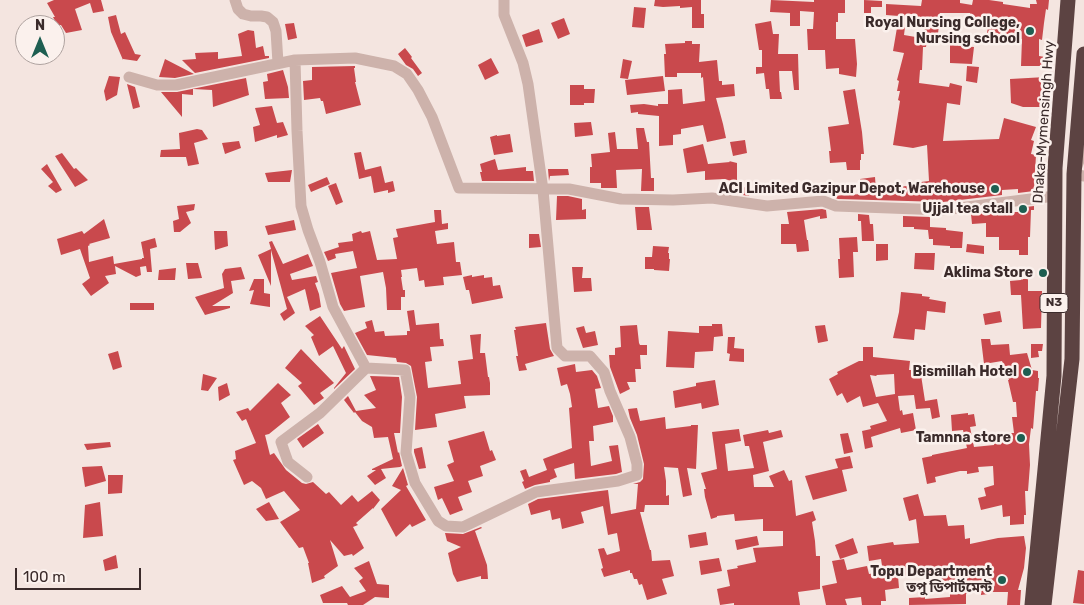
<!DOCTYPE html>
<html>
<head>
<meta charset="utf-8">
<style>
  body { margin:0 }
  #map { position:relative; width:1084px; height:605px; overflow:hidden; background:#f4e5e0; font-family:Rubik,sans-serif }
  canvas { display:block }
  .north { position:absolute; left:15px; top:15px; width:50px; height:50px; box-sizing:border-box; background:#fbf1ed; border:1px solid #aea29f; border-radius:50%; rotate:0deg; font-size:14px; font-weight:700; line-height:20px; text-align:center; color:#3b2b2b }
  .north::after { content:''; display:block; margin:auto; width:18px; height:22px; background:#1e5e51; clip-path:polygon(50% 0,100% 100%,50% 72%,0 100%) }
  .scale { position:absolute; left:15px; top:568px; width:126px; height:22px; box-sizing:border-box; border:2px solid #3b2b2b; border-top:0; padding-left:6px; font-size:15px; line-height:18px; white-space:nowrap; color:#3b2b2b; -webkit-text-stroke:4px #fbf1ed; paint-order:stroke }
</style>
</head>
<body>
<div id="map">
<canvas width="1084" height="605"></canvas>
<div class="north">N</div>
<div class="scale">100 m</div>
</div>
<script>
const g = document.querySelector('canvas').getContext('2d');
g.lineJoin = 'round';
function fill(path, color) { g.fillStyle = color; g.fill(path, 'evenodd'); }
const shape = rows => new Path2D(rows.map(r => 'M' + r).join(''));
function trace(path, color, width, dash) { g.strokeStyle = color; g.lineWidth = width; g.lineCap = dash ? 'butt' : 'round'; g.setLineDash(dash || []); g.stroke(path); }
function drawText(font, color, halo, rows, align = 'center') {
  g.font = font + ' Rubik,"Noto Sans Bengali",sans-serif'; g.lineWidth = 5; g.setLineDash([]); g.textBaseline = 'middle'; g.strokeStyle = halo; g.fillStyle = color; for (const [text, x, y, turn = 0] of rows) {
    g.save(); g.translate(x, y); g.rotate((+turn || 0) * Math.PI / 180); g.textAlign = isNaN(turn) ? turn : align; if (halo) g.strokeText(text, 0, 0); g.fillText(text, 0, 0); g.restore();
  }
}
const building = shape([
  [54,0,101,0,104,11,93,13,90,3,75,9,82,30,66,33,61,25,57,25,53,17,55,17,47,3],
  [655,0,701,0,701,14,704,14,704,28,692,28,692,7,680,8,680,6,663,7,654,6],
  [771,0,814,2,814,0,845,0,845,13,838,13,838,22,836,22,836,39,855,39,857,64,856,77,839,74,839,68,826,69,825,50,808,50,807,29,813,29,814,12,800,11,800,26,790,26,790,13,770,12],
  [864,0,882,1,882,7,871,7,871,13,864,13],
  [922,0,960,0,960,3,972,5,973,0,989,0,1003,2,1003,4,1030,8,1030,4,1037,4,1036,0,1049,0,1048,10,1046,9,1044,23,1042,40,1039,39,1039,56,1045,57,1045,66,1021,66,1022,39,999,37,998,43,986,41,988,26,971,27,970,13,940,13,938,34,927,33,920,23,921,20,906,19,904,35,927,39,926,47,923,47,922,70,920,70,919,83,949,87,950,83,962,86,960,105,947,103,943,141,999,139,1004,118,1036,127,1031,140,1034,141,1031,154,1036,155,1034,191,1018,193,1018,189,1002,190,1002,195,943,202,838,199,831,196,862,194,860,179,875,177,876,191,892,188,892,187,908,186,908,184,921,183,921,182,929,181,927,145,913,148,893,145,900,101,898,100,900,91,897,91,899,81,897,80,904,53,893,51,899,16,886,15,886,4,921,6],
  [634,7,646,8,644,28,632,27],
  [116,15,121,34,125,32,135,54,141,55,137,61,123,59,123,60,111,32,108,17],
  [564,18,570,34,558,39,551,23],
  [771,21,773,34,779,34,778,54,798,54,799,90,794,90,792,71,779,71,780,92,781,92,782,99,770,99,769,89,766,89,764,73,756,74,756,67,762,67,762,50,759,50,755,24],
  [294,23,297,38,288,40,285,24],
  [539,29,543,42,526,47,522,35],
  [248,30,254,31,256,48,263,46,265,56,269,56,269,58,195,73,182,60,196,59,195,53,218,52,218,59,242,56,238,34],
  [685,41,692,41,692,44,700,44,699,62,717,60,719,81,722,81,722,85,734,84,735,96,716,98,723,124,726,138,707,142,703,125,681,129,681,134,673,135,673,145,659,146,659,116,638,114,638,112,631,113,630,105,644,104,658,106,658,104,668,104,668,90,682,89,683,104,705,101,703,77,701,78,701,73,677,73,677,77,665,77,664,54,666,54,665,44,685,43],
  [950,45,974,47,972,64,950,63],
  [405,48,412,57,411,58,422,73,418,76,413,69,406,65,398,54],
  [491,58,499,73,485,80,478,65],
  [165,59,194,74,175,78,159,77],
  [623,59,632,61,628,79,620,78],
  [355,66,355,68,354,68,356,82,355,82,361,105,326,114,323,101,321,101,320,98,304,100,303,81,312,80,312,67],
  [967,66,979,67,977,83,966,81],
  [283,70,288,87,289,98,265,99,263,82,268,81,267,74],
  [109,76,120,77,117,95,106,101,104,91],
  [663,76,665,91,627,95,625,80],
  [1046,77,1045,89,1042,88,1041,107,1023,107,1011,103,1010,79],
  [246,78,249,95,213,107,212,90,193,89,193,95,182,94,182,117,161,92,177,92],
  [127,84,135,87,140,107,133,109],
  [570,85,584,85,584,89,595,89,594,103,584,103,584,105,570,105],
  [855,89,862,132,864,154,861,154,861,160,860,160,860,170,847,170,846,162,830,163,829,151,831,151,828,127,849,124,843,91],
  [272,106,277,123,283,122,288,135,277,138,277,135,255,142,253,127,260,125,255,108],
  [591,122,593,135,575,137,574,123],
  [636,128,644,128,647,142,649,142,651,178,654,178,654,191,641,191,642,169,616,170,617,188,601,188,601,183,590,183,590,167,592,167,591,154,610,152,608,133,615,132,617,149,638,149],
  [197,129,202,130,208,139,194,143,199,164,188,166,186,157,160,157,161,150,180,149,179,133],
  [510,134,513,152,494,155,490,137,497,135,497,136],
  [745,140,747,153,733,156,730,142],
  [239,141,241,148,225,154,222,143],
  [703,144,708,164,730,162,729,161,737,163,737,183,725,179,705,180,705,171,687,173,683,149],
  [361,152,365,170,381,166,385,183,393,181,395,191,388,193,388,190,374,193,371,176,359,179,354,153],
  [62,153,74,169,76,168,88,180,75,187,55,156],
  [495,159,498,170,526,167,526,171,533,171,534,181,482,181,480,172,482,172,480,164],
  [47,164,62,190,56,193,48,186,53,182,41,169],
  [548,169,568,169,569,175,550,176,549,181],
  [292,170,290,182,268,182,265,173],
  [327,177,330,184,311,192,308,185],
  [336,183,343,202,336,205,328,186],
  [732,184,751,189,749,196,730,193],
  [557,196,568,196,582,199,582,210,586,209,586,219,556,220],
  [195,204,194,210,186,212,191,223,180,232,174,232,173,221,179,219,177,206],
  [1034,206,1034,210,1031,210,1030,237,1028,237,1028,255,1019,255,1019,250,999,250,999,237,986,237,986,223,972,224,971,214,1003,210,1003,212,1018,212,1018,208],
  [635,207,649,207,652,230,637,230],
  [822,209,826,210,827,218,820,219,820,216,804,220,807,240,808,240,809,251,797,252,796,244,781,244,781,224,789,224,787,212],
  [434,210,441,210,442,224,448,223,448,229,435,231,437,244,454,242,456,262,460,262,462,275,443,277,444,285,425,287,424,280,419,281,417,268,401,270,402,277,401,277,403,290,405,290,405,297,401,297,401,310,387,310,386,288,383,272,360,276,365,307,344,311,340,304,331,273,357,268,353,251,335,254,336,258,328,261,324,252,339,247,338,243,353,241,352,234,361,231,362,233,370,231,377,260,397,259,393,238,398,237,396,229,435,222],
  [858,214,869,215,870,224,873,224,874,241,862,241,861,221,858,221],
  [903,216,930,217,930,227,946,228,946,230,963,232,962,248,950,248,950,246,933,245,933,239,929,239,928,230,914,229,914,227,903,227],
  [104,219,110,238,89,244,90,245,88,246,89,262,113,256,114,264,142,259,142,258,144,258,141,242,155,238,157,247,150,249,152,272,147,272,146,266,140,267,141,275,136,277,115,266,116,274,105,276,109,283,91,296,82,284,90,278,80,249,61,255,57,239,82,231,84,234],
  [294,220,296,230,268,235,265,226],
  [214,231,227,231,228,246,215,250],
  [529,234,539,234,541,247,529,248],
  [857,237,858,252,853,252,854,277,839,278,838,259,840,259,839,238],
  [272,241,283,264,308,254,313,266,290,274,292,280,316,276,318,282,315,283,319,294,321,307,310,311,305,289,287,297,295,313,284,321,280,314,287,309,271,250,271,286,258,255,271,249,269,242],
  [876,244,888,244,888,260,876,261],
  [967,244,984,246,984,254,966,252],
  [653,246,669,247,668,253,669,253,669,259,670,259,669,271,654,270,654,269,645,269,645,257,652,257],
  [915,253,935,253,934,270,914,269],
  [186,263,198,263,202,278,188,279],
  [241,267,245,279,231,281,233,293,212,306,230,306,230,308,205,315,195,297,224,288,222,274,225,269],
  [572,267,583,267,582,278,591,278,592,291,574,292],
  [176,268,175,280,158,280,159,270],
  [472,275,472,277,484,275,484,278,492,277,493,286,500,285,503,298,472,304,469,290,466,290,463,277],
  [254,279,264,279,264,293,270,294,270,307,250,304,254,290,249,291],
  [1021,279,1028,279,1028,291,1042,291,1041,328,1023,329,1021,295,1011,295,1010,281,1021,280],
  [901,292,922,294,922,296,930,297,929,299,946,302,945,313,927,311,925,330,915,329,914,340,893,338,899,312],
  [130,303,154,303,154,310,130,310],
  [414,310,416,325,439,323,440,339,443,339,444,346,430,347,432,361,425,362,428,388,461,384,458,361,473,359,470,335,481,334,480,353,485,353,488,377,489,377,490,383,490,395,464,396,466,408,435,414,437,427,415,430,417,397,411,366,406,363,397,362,396,358,367,355,355,333,367,328,365,322,372,320,375,332,384,331,385,336,407,335,407,331,410,331,407,311],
  [1000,311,1002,322,985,325,983,314],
  [320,316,342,349,344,346,355,369,334,389,334,388,346,373,333,346,319,356,311,337,314,335,305,326],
  [546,323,550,349,554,356,525,364,527,370,519,371,516,356,518,356,514,330,516,330,515,327],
  [712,324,722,324,723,336,714,337,713,351,695,352,694,368,666,367,668,331,699,333,699,326,712,326],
  [637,325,639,343,640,345,647,345,647,355,640,355,641,369,635,369,636,382,627,382,630,389,620,394,610,367,609,355,615,355,615,348,621,347,620,326],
  [825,325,828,341,818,343,815,326],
  [584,326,586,333,595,331,598,345,583,348,576,328],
  [728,337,735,337,734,348,744,349,744,362,729,361,730,354,727,353],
  [981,339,990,339,991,345,1009,344,1010,355,1027,353,1032,370,1038,371,1038,378,1039,378,1038,391,1036,391,1033,429,1031,428,1029,444,1030,465,1028,491,1025,491,1026,515,1024,515,1024,524,1010,525,1010,516,1003,517,1002,505,981,510,978,498,986,496,984,488,994,485,993,466,978,467,979,472,967,474,967,471,960,471,935,477,936,482,927,484,922,458,932,456,932,455,967,448,963,430,952,431,951,415,968,413,968,415,974,414,976,426,970,427,974,447,994,445,995,433,1011,435,1011,433,1014,433,1012,417,1017,417,1016,402,1013,402,1008,380,1009,380,1002,361,984,364],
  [1031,344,1043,344,1042,351,1038,351,1039,357,1031,358],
  [863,347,873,347,873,357,910,361,909,370,913,370,913,375,921,375,925,401,937,399,940,417,932,419,930,408,916,409,914,395,898,396,900,411,902,410,903,415,913,413,916,430,901,433,900,428,871,437,873,447,865,449,862,431,871,429,870,426,887,421,878,403,863,407,860,396,847,403,842,393,837,396,829,379,838,374,837,372,859,361,863,361],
  [894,374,895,394,876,397,870,375,876,376,877,375],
  [301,349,334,383,320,393,324,398,314,405,298,386,302,383,285,368],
  [118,351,122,367,113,370,108,354],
  [575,364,576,372,592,370,597,376,601,388,595,389,598,408,609,406,613,416,613,422,593,426,594,441,589,441,591,466,612,461,609,446,618,445,622,472,616,474,575,479,574,463,554,469,557,477,550,480,550,482,535,485,525,489,522,482,524,481,520,471,526,469,529,477,547,470,543,459,572,448,569,408,572,407,570,394,567,384,561,386,557,368],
  [203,374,217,378,208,391,201,390],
  [370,376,399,377,402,397,400,433,394,433,398,453,399,452,402,466,400,467,381,469,386,478,375,485,367,476,376,470,372,470,372,469,393,459,388,437,374,438,372,427,362,421,355,412,354,413,344,400,348,396,356,411,376,408,364,395,376,390],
  [715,380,719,405,702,409,701,403,675,408,673,391,696,386,696,383],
  [227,383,230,395,219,401,218,387],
  [278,383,291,395,281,403,290,417,269,434,265,435,270,455,274,453,286,470,302,483,306,484,313,482,326,494,329,492,341,505,352,495,358,502,372,491,380,500,373,509,373,508,356,523,358,525,353,527,364,548,353,556,352,554,344,556,330,540,338,566,324,576,325,578,312,583,308,563,309,563,303,547,299,548,280,522,300,510,284,491,266,499,261,488,252,481,244,485,233,460,236,459,235,451,256,443,246,419,242,421,236,412,248,408,250,411],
  [637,408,640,421,665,417,666,429,691,426,691,425,698,425,696,469,687,468,692,495,683,497,678,468,664,467,666,481,666,496,669,495,669,505,645,505,644,512,640,512,650,550,651,550,652,561,670,560,674,576,662,579,667,594,647,600,642,584,639,585,637,579,634,579,632,573,630,573,630,570,604,577,601,569,603,568,598,549,604,548,607,555,620,551,617,533,608,535,603,506,581,512,584,523,562,529,560,518,552,520,550,510,531,515,528,504,538,499,608,490,611,514,636,509,638,484,633,484,640,482,643,479,644,464,637,435,630,418,628,409],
  [318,424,324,433,303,448,297,439],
  [739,429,741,441,725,444,728,471,754,468,749,446,745,446,743,435,768,430,769,433,781,430,783,437,763,442,769,471,753,475,754,487,774,487,769,476,784,470,789,481,792,480,796,516,813,511,816,520,812,522,815,541,816,556,820,556,820,589,798,592,800,605,734,605,734,603,720,605,717,589,730,586,727,570,738,568,737,566,756,562,753,548,783,546,783,531,763,531,763,519,735,521,734,514,717,516,717,517,711,519,705,497,704,489,706,489,701,473,717,469,712,432],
  [484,431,490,451,492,450,496,460,480,466,483,476,468,481,472,492,458,497,463,510,450,515,442,498,438,500,434,487,454,481,447,465,454,462,448,441],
  [848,433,853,452,844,454,840,434],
  [110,442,111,447,87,450,84,444],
  [422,447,426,468,419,469,414,452,414,449],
  [850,456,853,468,842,470,847,491,813,500,805,476,838,468,835,459],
  [102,466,106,481,85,487,82,467],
  [403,468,408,485,406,486,426,520,412,527,410,524,396,537,381,509,401,490,392,486],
  [108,475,123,475,122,493,108,494],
  [918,494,924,516,946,515,948,526,964,525,965,539,970,538,970,544,998,538,1024,536,1026,548,1024,568,1018,590,1021,590,1020,605,1007,605,1008,592,988,592,988,594,981,595,981,589,968,589,968,594,966,594,966,604,909,605,909,598,925,597,925,599,950,597,950,581,925,585,924,574,898,576,899,588,885,590,886,601,881,601,881,605,862,605,861,597,845,599,847,605,826,605,822,586,837,583,832,561,844,559,847,570,867,566,869,574,883,572,881,559,869,561,867,546,893,542,894,545,919,543,916,519,909,521,903,498],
  [100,502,103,536,83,538,85,505],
  [269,502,279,519,266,521,256,509],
  [481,527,482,528,475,531,487,565,488,579,481,579,481,576,457,582,453,574,448,553,461,547,447,541,445,533,463,534],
  [706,532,708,545,690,548,688,535],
  [757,536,759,545,737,550,735,540],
  [853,538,858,553,840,559,835,545],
  [116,555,118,568,105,571,103,560],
  [719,558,722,571,701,575,699,561],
  [369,561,377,584,389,585,389,598,375,597,363,605,348,605,347,603,323,603,320,595,342,586,350,597,366,591,359,581,363,578,354,568],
  [1078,570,1084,571,1084,604,1073,603]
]);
const minor = shape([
  [235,0,238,9,243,14,251,16,261,16,267,17,273,22,276,31,278,63],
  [295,60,297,131,301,206,308,230,320,262,333,307,366,368],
  [129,77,157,85,176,85,295,60,355,58,394,66,407,74,418,90,432,117,459,188,569,189,621,199,673,200,712,198,767,206,823,201,836,206,943,210,1055,196],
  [1084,148,1074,174,1084,176],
  [307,477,288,462,281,442,320,413,366,368,405,370,410,397,406,453,415,483,438,521,446,526,463,527,536,492,618,481,637,475,637,464,630,437,610,391,604,372,590,356,565,356,557,348,543,190,528,84,523,63,504,15,504,0]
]);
const highway = shape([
  [1032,605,1054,376,1055,168,1068,0],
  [1044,605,1072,359,1074,174,1084,54]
]);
const markers = [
  [1030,31,5,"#1e5e51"],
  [995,189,5,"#1e5e51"],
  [1023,209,5,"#1e5e51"],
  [1043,273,5,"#1e5e51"],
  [1027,372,5,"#1e5e51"],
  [1021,438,5,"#1e5e51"],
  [1002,580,5,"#1e5e51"]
];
const shields = [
  [1054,303,28]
];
const shieldNames = [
  ["N3",1054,303]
];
const poiNames = [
  ["Royal Nursing College,",1020,23],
  ["Nursing school",1020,39],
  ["ACI Limited Gazipur Depot, Warehouse",985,189],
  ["Ujjal tea stall",1013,209],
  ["Aklima Store",1033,273],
  ["Bismillah Hotel",1017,372],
  ["Tamnna store",1011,438],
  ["Topu Department",992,572],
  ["তপু ডিপার্টমেন্ট",992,588]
];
const streetNames = [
  ["Dhaka-Mymensingh Hwy",1044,122,-86]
];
fill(building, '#c9494d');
trace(minor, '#cdb2ab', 11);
trace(highway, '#5c4342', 15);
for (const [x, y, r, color] of markers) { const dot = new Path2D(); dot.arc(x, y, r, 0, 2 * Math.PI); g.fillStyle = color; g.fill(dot); trace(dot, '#fbf1ed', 2); }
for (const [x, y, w] of shields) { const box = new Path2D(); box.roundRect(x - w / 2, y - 9.5, w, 19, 4); g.fillStyle = '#fbf1ed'; g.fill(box); trace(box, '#3b2b2b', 1); }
drawText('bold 12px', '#3b2b2b', null, shieldNames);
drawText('bold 14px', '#3b2b2b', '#fbf1ed', poiNames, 'right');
drawText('14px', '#3b2b2b', '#fbf1ed', streetNames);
</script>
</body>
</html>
